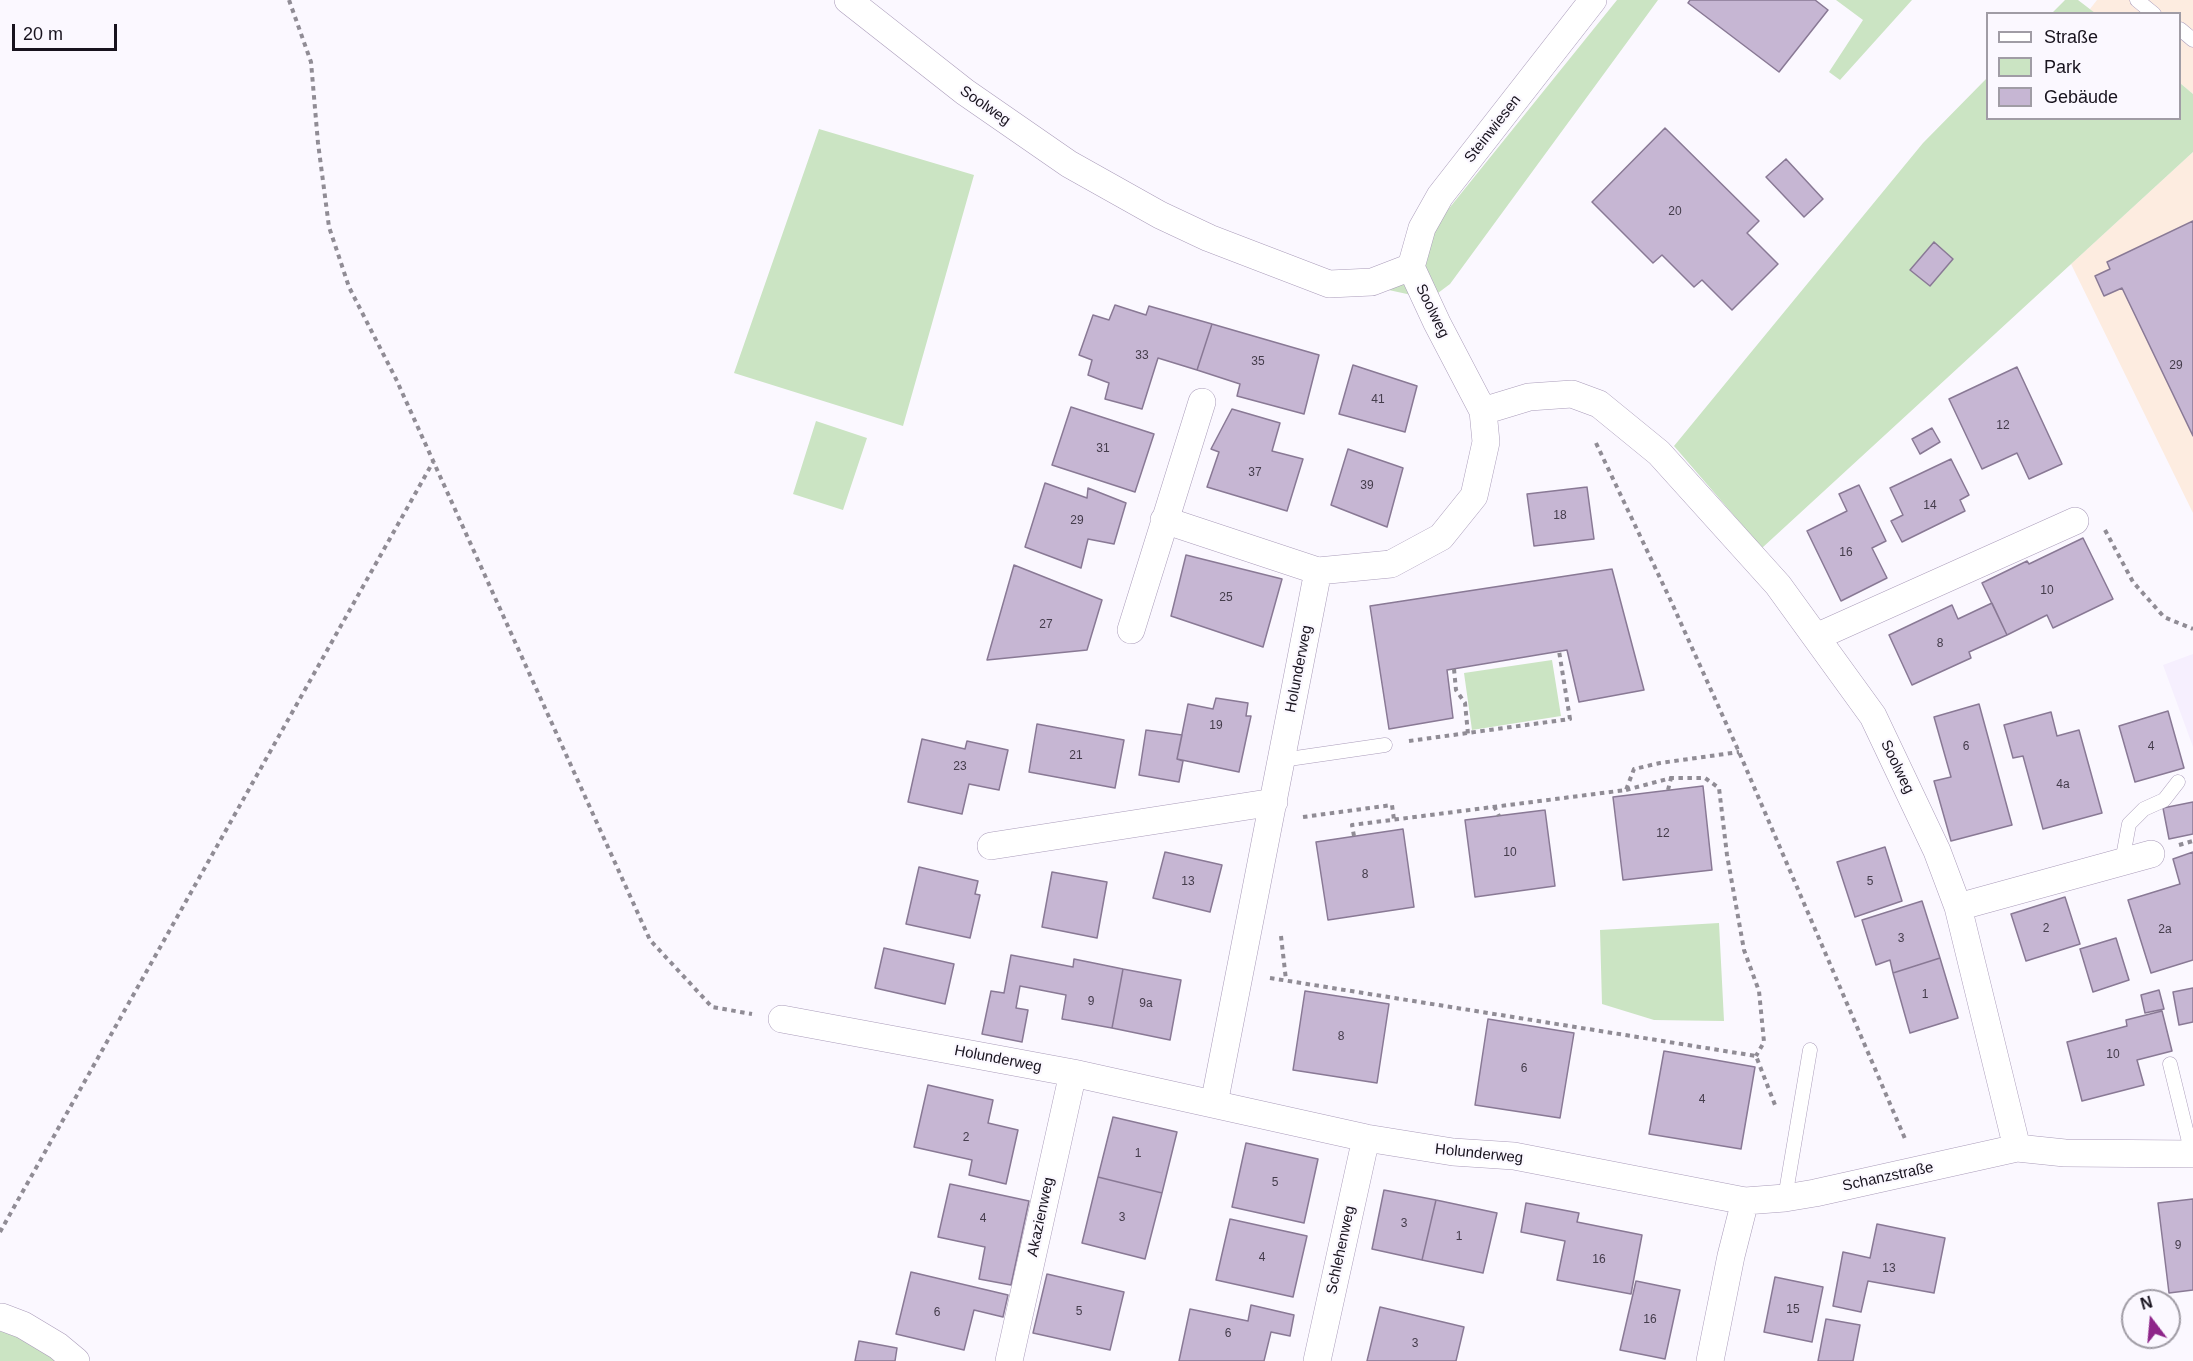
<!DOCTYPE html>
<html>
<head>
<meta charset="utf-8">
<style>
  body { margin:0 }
  #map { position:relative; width:2193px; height:1361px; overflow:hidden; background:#fbf8ff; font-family:Helvetica,sans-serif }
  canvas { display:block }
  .legend { position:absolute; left:1986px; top:12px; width:195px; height:108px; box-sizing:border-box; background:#fbf8ff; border:2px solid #a09ca5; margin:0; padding:8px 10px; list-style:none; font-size:18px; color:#18131e }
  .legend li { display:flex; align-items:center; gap:12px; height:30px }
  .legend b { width:30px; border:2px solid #a09ca5 }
  .north { position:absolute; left:2121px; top:1289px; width:60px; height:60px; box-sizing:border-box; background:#fbf8ff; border:2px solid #a09ca5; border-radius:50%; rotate:344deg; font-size:16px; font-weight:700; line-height:24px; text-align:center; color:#18131e }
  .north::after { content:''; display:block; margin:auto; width:21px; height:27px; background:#8e2589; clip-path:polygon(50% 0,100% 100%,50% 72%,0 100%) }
  .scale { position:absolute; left:12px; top:24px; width:105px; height:27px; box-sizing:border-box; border:3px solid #18131e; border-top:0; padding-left:8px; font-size:18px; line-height:21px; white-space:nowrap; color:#18131e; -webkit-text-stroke:4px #fbf8ff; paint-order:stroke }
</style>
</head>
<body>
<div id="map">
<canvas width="2193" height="1361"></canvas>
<ul class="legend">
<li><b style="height:8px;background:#fff"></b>Straße</li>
<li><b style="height:16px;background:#cbe4c3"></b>Park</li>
<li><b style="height:16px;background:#c6b6d3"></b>Gebäude</li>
</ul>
<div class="north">N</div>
<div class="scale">20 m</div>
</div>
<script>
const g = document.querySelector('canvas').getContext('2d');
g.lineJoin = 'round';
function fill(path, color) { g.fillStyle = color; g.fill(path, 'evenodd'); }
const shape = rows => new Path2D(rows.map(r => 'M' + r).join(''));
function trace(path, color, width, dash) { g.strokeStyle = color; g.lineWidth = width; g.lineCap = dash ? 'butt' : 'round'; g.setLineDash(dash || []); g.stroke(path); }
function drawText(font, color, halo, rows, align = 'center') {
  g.font = font + ' Helvetica,sans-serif'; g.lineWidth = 4.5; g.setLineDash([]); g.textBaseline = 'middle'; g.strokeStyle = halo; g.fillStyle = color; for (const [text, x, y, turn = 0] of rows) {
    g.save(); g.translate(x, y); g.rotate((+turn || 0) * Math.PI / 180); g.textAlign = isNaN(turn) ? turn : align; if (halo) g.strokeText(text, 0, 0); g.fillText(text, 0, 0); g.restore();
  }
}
const commercial = shape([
  [2097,0,2193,0,2193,94,2180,83,2180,14,2095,14,2090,9],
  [2193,152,2193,513,2071,264]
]);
const built = shape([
  [2193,654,2193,747,2163,665]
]);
const green = shape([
  [1617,0,1658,0,1450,284,1430,299,1384,289],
  [1836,0,1912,0,1840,80,1829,72,1863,20],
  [2065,0,2078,0,2095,13,2052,13],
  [1987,78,1988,118,2180,118,2180,83,2193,94,2193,152,1762,548,1674,446,1923,143],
  [819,129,974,175,903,426,734,373],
  [816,421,867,438,843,510,793,494],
  [1552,660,1561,716,1472,730,1464,673],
  [1719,923,1724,1021,1654,1020,1602,1004,1600,930],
  [0,1331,19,1336,59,1361,0,1361]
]);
const building = shape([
  [1690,0,1815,0,1828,10,1779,72,1688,3,1690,0],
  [1665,128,1759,221,1747,233,1778,264,1732,310,1702,280,1694,287,1662,255,1653,263,1592,202,1665,128],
  [1786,159,1823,199,1804,217,1766,177,1786,159],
  [2193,221,2193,436,2122,288,2104,296,2095,276,2110,269,2107,262,2193,221],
  [1934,242,1953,259,1930,286,1910,270,1934,242],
  [1115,305,1146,315,1149,306,1212,324,1197,370,1158,358,1142,409,1105,399,1109,383,1088,375,1092,360,1079,355,1093,315,1109,320,1115,305],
  [1212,324,1319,355,1304,414,1237,396,1240,384,1197,370,1212,324],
  [1353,365,1417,386,1405,432,1339,414,1353,365],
  [2017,367,2062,464,2029,479,2017,453,1982,469,1949,399,2017,367],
  [1071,407,1154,434,1135,492,1052,465,1071,407],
  [1232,409,1280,423,1272,451,1303,459,1287,511,1207,487,1219,452,1211,449,1232,409],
  [1932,428,1940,442,1920,454,1912,439,1932,428],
  [1348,449,1403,468,1387,527,1331,505,1348,449],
  [1951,459,1969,495,1960,500,1965,511,1902,542,1891,521,1903,515,1890,488,1951,459],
  [1045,483,1087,498,1088,488,1126,503,1114,544,1088,539,1081,568,1025,547,1045,483],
  [1859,485,1886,541,1872,548,1887,578,1841,601,1807,531,1847,511,1839,494,1859,485],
  [1587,487,1594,539,1534,546,1527,494,1587,487],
  [2083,538,2113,599,2053,628,2047,615,2007,635,1982,583,2027,561,2029,564,2083,538],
  [1186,555,1282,579,1263,647,1171,616,1186,555],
  [1014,565,1102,600,1087,650,987,660,1014,565],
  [1612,569,1644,690,1579,702,1567,650,1447,670,1453,718,1389,729,1370,606,1612,569],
  [1992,603,2007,635,1969,652,1971,658,1912,685,1889,635,1952,605,1958,619,1992,603],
  [1216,698,1248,703,1246,716,1251,716,1239,772,1177,759,1188,704,1213,709,1216,698],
  [1979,704,2012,825,1951,841,1934,781,1951,777,1934,717,1979,704],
  [2168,711,2184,768,2135,782,2119,726,2168,711],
  [2051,712,2057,736,2079,730,2102,813,2043,829,2023,756,2013,758,2004,725,2051,712],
  [1037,724,1124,740,1115,788,1029,772,1037,724],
  [1146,730,1182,735,1177,759,1183,761,1179,782,1139,775,1146,730],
  [922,739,965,749,967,741,1008,750,999,790,969,784,962,814,908,802,922,739],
  [1703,786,1712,870,1623,880,1613,797,1703,786],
  [2193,802,2193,834,2169,839,2163,808,2193,802],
  [1545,810,1555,886,1475,897,1465,820,1545,810],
  [1403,829,1414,907,1328,920,1316,842,1403,829],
  [1885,847,1902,901,1855,917,1837,862,1885,847],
  [1165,852,1222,865,1210,912,1153,898,1165,852],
  [2193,852,2193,960,2151,973,2128,900,2180,884,2173,859,2193,852],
  [919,867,978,881,975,894,980,895,970,938,906,924,919,867],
  [1052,872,1107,882,1097,938,1042,927,1052,872],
  [2065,897,2080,944,2026,961,2011,914,2065,897],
  [1922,901,1940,958,1893,973,1890,960,1876,965,1862,920,1922,901],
  [2116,938,2129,980,2093,992,2080,949,2116,938],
  [884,948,954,964,945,1004,875,988,884,948],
  [1011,955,1073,967,1074,959,1123,969,1112,1028,1062,1019,1066,995,1020,986,1016,1008,1028,1010,1022,1042,982,1034,991,991,1004,993,1011,955],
  [1940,958,1958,1018,1910,1033,1893,973,1940,958],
  [1123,969,1181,980,1170,1040,1112,1028,1123,969],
  [2193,988,2193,1022,2179,1025,2173,992,2193,988],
  [2159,990,2164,1009,2145,1013,2141,995,2159,990],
  [1305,991,1389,1004,1377,1083,1293,1070,1305,991],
  [2162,1011,2172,1051,2137,1060,2144,1085,2082,1101,2067,1042,2127,1026,2126,1020,2162,1011],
  [1488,1019,1574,1033,1560,1118,1475,1105,1488,1019],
  [1664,1051,1755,1067,1741,1149,1649,1134,1664,1051],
  [928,1085,993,1100,988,1123,1018,1130,1006,1184,969,1175,972,1160,914,1147,928,1085],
  [1113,1117,1177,1132,1162,1193,1098,1177,1113,1117],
  [1246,1143,1318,1159,1304,1223,1232,1207,1246,1143],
  [1098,1177,1162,1193,1145,1259,1082,1243,1098,1177],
  [950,1184,1029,1201,1011,1285,979,1279,985,1247,938,1237,950,1184],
  [1384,1190,1436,1200,1422,1260,1372,1249,1384,1190],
  [2193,1199,2193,1290,2169,1293,2158,1203,2193,1199],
  [1436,1200,1497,1213,1483,1273,1422,1260,1436,1200],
  [1526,1203,1579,1213,1577,1222,1642,1235,1631,1294,1557,1280,1565,1241,1521,1232,1526,1203],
  [1230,1219,1307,1236,1293,1297,1216,1280,1230,1219],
  [1877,1224,1945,1238,1934,1293,1868,1281,1861,1312,1833,1306,1843,1252,1870,1258,1877,1224],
  [911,1272,1008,1295,1003,1317,974,1310,964,1350,896,1334,911,1272],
  [1047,1274,1124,1292,1110,1350,1033,1333,1047,1274],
  [1775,1277,1823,1287,1812,1342,1764,1332,1775,1277],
  [1636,1281,1680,1290,1665,1359,1620,1350,1636,1281],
  [1251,1305,1294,1315,1290,1336,1271,1332,1264,1361,1179,1361,1190,1309,1248,1321,1251,1305],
  [1380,1307,1464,1327,1456,1361,1367,1361,1380,1307],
  [1826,1319,1860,1325,1853,1361,1818,1361,1826,1319],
  [859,1341,897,1348,895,1361,855,1361,859,1341]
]);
const path = shape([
  [289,0,311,62,318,143,329,227,349,287,396,379,650,940,712,1007,752,1014],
  [1596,443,1670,599,1739,752,1906,1141],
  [2105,530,2133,582,2164,617,2193,629],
  [1454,669,1456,690,1465,703,1468,734],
  [1409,741,1570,719,1559,651],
  [1626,790,1671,778,1705,778,1719,788,1727,855,1744,950,1759,991,1764,1042,1756,1056],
  [1668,790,1671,778],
  [1494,806,1499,816],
  [1303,817,1392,805,1394,820],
  [1354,836,1352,825,1626,790,1634,769,1660,763,1739,752],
  [2179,845,2193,841],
  [1281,936,1286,980],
  [1270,978,1756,1056,1775,1105],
  [0,1232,433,462]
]);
const service = shape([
  [2137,0,2154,14],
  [2180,29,2193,40],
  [1282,760,1385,745],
  [2122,862,2129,824,2144,809,2164,800,2178,782],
  [2170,1064,2192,1154],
  [1785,1198,1810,1050]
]);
const minor = shape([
  [848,0,965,92,1069,164,1160,215,1209,238,1329,284,1372,282,1411,267,1437,323,1483,411,1529,397,1572,394,1599,404,1659,453,1778,585,1873,716,1937,851,1958,907,2017,1148],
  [1411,267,1422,228,1440,196,1593,0],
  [1164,520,1318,571],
  [1131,630,1202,402],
  [1816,637,2075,521],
  [991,846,1274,802],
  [1958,907,2151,854],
  [782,1019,1073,1073,1366,1138,1453,1152,1514,1156,1745,1201],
  [1214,1104,1318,571,1391,564,1441,537,1474,496,1486,442,1483,411],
  [2,1317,23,1325,58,1346,76,1361],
  [1009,1361,1073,1073],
  [1317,1361,1366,1138],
  [1710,1361,1731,1256,1745,1201,1785,1198,1815,1193,2017,1148,2065,1153,2193,1154]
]);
const numberNames = [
  ["20",1675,212],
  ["33",1142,356],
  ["35",1258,362],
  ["29",2176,366],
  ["41",1378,400],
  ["12",2003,426],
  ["31",1103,449],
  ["37",1255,473],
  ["39",1367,486],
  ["14",1930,506],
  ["18",1560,516],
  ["29",1077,521],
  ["16",1846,553],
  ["10",2047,591],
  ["25",1226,598],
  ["27",1046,625],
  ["8",1940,644],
  ["19",1216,726],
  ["6",1966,747],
  ["4",2151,747],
  ["21",1076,756],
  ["23",960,767],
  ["4a",2063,785],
  ["12",1663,834],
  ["10",1510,853],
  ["8",1365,875],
  ["13",1188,882],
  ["5",1870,882],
  ["2",2046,929],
  ["2a",2165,930],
  ["3",1901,939],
  ["1",1925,995],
  ["9",1091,1002],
  ["9a",1146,1004],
  ["8",1341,1037],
  ["10",2113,1055],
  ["6",1524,1069],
  ["4",1702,1100],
  ["2",966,1138],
  ["1",1138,1154],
  ["5",1275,1183],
  ["3",1122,1218],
  ["4",983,1219],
  ["3",1404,1224],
  ["1",1459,1237],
  ["9",2178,1246],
  ["4",1262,1258],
  ["16",1599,1260],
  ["13",1889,1269],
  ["15",1793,1310],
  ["5",1079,1312],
  ["6",937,1313],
  ["16",1650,1320],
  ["6",1228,1334],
  ["3",1415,1344]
];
const streetNames = [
  ["Soolweg",985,106,35],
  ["Steinwiesen",1493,129,-52],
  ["Soolweg",1432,311,64],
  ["Holunderweg",1299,669,-79],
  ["Soolweg",1897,767,64],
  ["Holunderweg",998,1059,11],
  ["Holunderweg",1479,1154,6],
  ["Schanzstraße",1888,1177,-12],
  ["Akazienweg",1041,1217,-78],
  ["Schlehenweg",1341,1250,-78]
];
fill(commercial, '#fdece0');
fill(built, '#f6effe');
fill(green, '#cbe4c3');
fill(building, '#c6b6d3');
trace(building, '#897995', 1.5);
trace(service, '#aa9cba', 15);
trace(minor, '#aa9cba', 28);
trace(path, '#908c95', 4, [4.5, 4.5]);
trace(service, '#fff', 14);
trace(minor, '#fff', 27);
drawText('12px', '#443c4b', null, numberNames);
drawText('15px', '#18131e', '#fbf8ff', streetNames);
</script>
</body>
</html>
